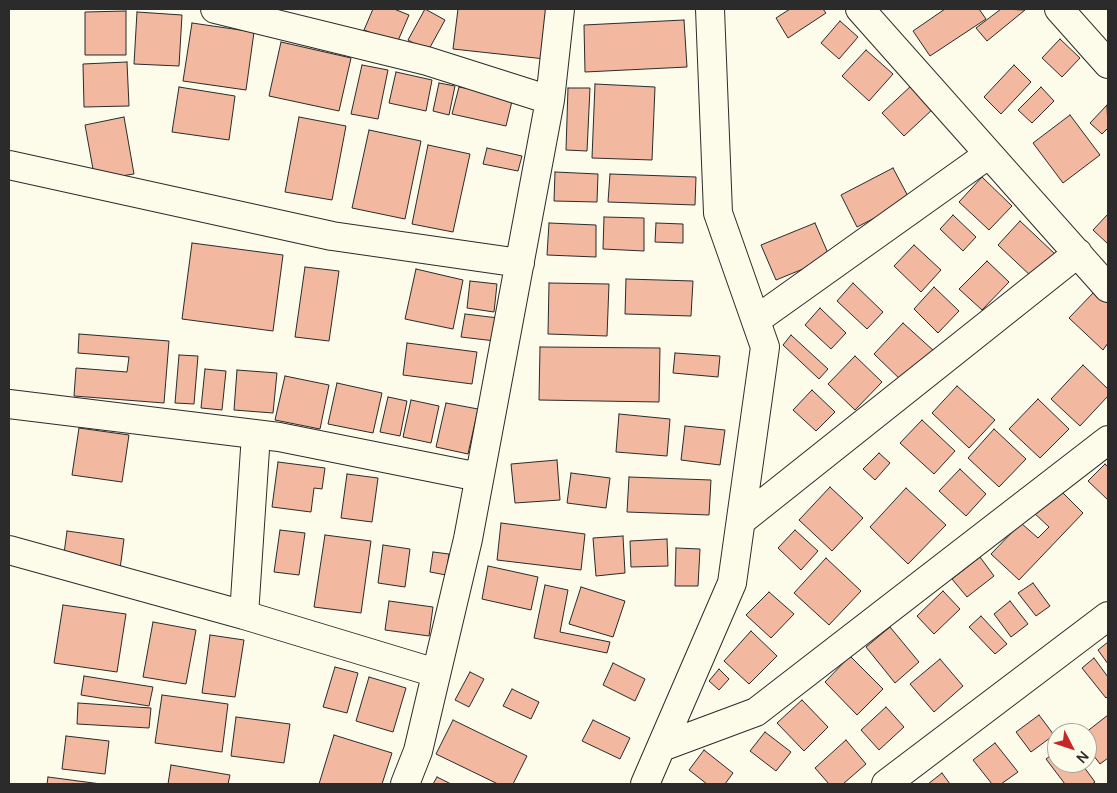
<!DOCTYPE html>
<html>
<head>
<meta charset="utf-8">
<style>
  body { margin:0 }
  #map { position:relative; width:1117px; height:793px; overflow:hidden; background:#fdfbea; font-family:Manrope,sans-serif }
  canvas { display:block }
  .frame { position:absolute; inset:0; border:10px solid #2b2b2b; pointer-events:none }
  .north { position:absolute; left:1047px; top:723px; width:50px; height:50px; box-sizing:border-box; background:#fdfbea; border:1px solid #a9a89e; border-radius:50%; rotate:131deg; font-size:14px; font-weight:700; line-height:20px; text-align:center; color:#2b2b2b }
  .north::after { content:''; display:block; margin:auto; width:18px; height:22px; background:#c62828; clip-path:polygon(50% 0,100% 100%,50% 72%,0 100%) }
</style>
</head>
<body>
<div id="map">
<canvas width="1117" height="793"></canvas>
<div class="frame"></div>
<div class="north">N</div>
</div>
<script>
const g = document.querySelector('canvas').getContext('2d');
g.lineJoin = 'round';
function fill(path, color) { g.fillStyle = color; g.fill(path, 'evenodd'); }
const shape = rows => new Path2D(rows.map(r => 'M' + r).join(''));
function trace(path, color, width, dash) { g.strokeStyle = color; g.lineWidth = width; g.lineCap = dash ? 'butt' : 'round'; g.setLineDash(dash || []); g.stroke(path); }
const building = shape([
  [373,9,394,9,409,15,397,43,364,30,373,9],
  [425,9,445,20,428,51,408,40,425,9],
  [458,9,551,9,545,59,453,49,458,9],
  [790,9,823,9,826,13,788,38,776,18,790,9],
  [945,9,979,9,986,19,930,56,913,31,945,9],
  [1001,9,1025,10,987,41,976,28,1001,9],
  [126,11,126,55,85,55,85,12,126,11],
  [137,12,182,15,179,66,134,64,137,12],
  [684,20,687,67,585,72,584,25,684,20],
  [840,21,858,37,839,59,821,43,840,21],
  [192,23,254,32,246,90,183,81,192,23],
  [1060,39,1080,58,1062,77,1042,58,1060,39],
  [281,42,351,58,339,111,269,96,281,42],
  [866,50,893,74,869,101,842,76,866,50],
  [127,62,129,106,84,107,83,64,127,62],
  [362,65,388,70,378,119,351,114,362,65],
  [1014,65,1031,82,1001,114,984,97,1014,65],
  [396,72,432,80,426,111,389,103,396,72],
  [439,83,455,86,449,115,433,111,439,83],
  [595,84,655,87,652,160,592,158,595,84],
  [912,85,934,108,904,136,882,113,912,85],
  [179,87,235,96,229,140,172,132,179,87],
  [459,87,513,97,506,126,452,114,459,87],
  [1041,87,1054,101,1032,123,1018,110,1041,87],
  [568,88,590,88,587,151,566,150,568,88],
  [1107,105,1108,128,1102,134,1090,123,1107,105],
  [1070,115,1100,155,1063,183,1033,143,1070,115],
  [124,117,134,174,95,180,85,125,124,117],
  [299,117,346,126,332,200,285,192,299,117],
  [369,130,421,141,405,219,352,208,369,130],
  [428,145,470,154,453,232,412,224,428,145],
  [487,148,522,156,518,171,483,164,487,148],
  [893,168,910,200,857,227,841,195,893,168],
  [555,172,598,174,597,202,554,201,555,172],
  [610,174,696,177,695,205,608,202,610,174],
  [982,177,1012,206,989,230,959,202,982,177],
  [1108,214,1108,244,1093,230,1108,214],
  [953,215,976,237,963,251,940,229,953,215],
  [604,217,644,218,644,251,603,249,604,217],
  [1020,221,1055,254,1033,278,998,245,1020,221],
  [549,223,596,225,596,257,547,255,549,223],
  [656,223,683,224,683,243,655,242,656,223],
  [815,223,830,258,776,280,761,245,815,223],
  [192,243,283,255,273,331,182,319,192,243],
  [914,245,941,270,921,292,894,266,914,245],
  [987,261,1009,282,982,310,959,289,987,261],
  [305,267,339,271,329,341,295,337,305,267],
  [416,269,463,280,453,329,405,319,416,269],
  [626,279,693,281,691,316,625,314,626,279],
  [470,281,497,284,494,312,467,308,470,281],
  [549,283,609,284,607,336,548,334,549,283],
  [853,283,883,312,867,329,837,301,853,283],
  [934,287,959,311,938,333,914,309,934,287],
  [1095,291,1108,304,1108,343,1103,350,1069,318,1095,291],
  [820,308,846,333,831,349,805,325,820,308],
  [465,314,498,318,495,341,461,337,465,314],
  [903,323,934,351,904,383,874,354,903,323],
  [79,334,169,341,164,403,74,396,76,368,127,372,129,357,78,353,79,334],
  [791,335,828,369,819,379,783,345,791,335],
  [407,343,477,352,472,384,403,375,407,343],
  [540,347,660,348,659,402,539,400,540,347],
  [675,353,720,356,718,377,673,373,675,353],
  [179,355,198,356,194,404,175,403,179,355],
  [855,356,882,382,855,410,828,384,855,356],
  [1083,365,1108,389,1108,396,1080,426,1051,399,1083,365],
  [205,369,226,371,222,410,201,408,205,369],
  [237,370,277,373,273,413,234,410,237,370],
  [285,376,329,385,320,429,275,420,285,376],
  [337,383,382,393,373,433,328,424,337,383],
  [957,386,995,420,969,448,932,413,957,386],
  [812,390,835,412,816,431,793,410,812,390],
  [388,397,407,401,400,436,380,432,388,397],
  [1038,399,1069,429,1040,458,1009,429,1038,399],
  [411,400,439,406,431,443,403,437,411,400],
  [446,403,478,409,468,454,436,447,446,403],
  [619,414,670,419,667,456,616,452,619,414],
  [922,420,955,451,934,474,900,443,922,420],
  [685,426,725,430,720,465,681,460,685,426],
  [79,428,129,435,122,482,72,475,79,428],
  [994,429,1026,459,999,487,968,458,994,429],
  [879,453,890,463,875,480,863,469,879,453],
  [557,460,560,500,515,503,511,464,557,460],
  [278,462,325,468,322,489,314,488,311,512,272,507,278,462],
  [1105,464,1108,467,1108,500,1088,481,1105,464],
  [960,469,986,494,966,516,939,491,960,469],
  [571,473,610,478,606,508,567,503,571,473],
  [347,474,378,478,372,522,341,518,347,474],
  [629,477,711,480,709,515,627,512,629,477],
  [1056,486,1083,513,1019,580,991,554,1021,523,1038,538,1049,527,1032,511,1056,486],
  [830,487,863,518,832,551,799,520,830,487],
  [906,488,946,525,908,564,870,527,906,488],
  [501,523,585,534,581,570,497,560,501,523],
  [280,530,305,533,299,575,274,572,280,530],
  [795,530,818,551,801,570,778,548,795,530],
  [67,531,124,539,120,569,63,561,67,531],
  [325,535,371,541,361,613,314,607,325,535],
  [623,536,625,573,596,576,593,538,623,536],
  [667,539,668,566,631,567,630,541,667,539],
  [383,545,410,549,405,587,378,583,383,545],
  [676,548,700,549,698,586,675,586,676,548],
  [433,552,449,554,446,575,430,572,433,552],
  [980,557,994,576,967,597,952,579,980,557],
  [826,558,861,591,829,625,794,593,826,558],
  [488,566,538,577,531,610,482,599,488,566],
  [1033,583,1050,606,1036,616,1018,593,1033,583],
  [545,585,568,590,560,632,610,642,607,653,534,638,545,585],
  [581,587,625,601,613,637,569,624,581,587],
  [943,591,960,609,934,634,917,616,943,591],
  [769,592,794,614,771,638,746,615,769,592],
  [389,601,433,607,429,636,385,630,389,601],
  [1010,601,1028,624,1011,637,994,614,1010,601],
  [63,605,126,614,117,672,54,663,63,605],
  [981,616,1007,644,995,654,969,627,981,616],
  [153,622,196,630,186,684,143,677,153,622],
  [890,627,919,662,895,683,866,647,890,627],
  [751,631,777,656,749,684,724,661,751,631],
  [210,635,244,640,235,697,202,693,210,635],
  [1108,642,1108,664,1098,650,1108,642],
  [850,656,883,689,857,715,825,682,850,656],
  [1094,658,1108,677,1108,696,1106,698,1082,668,1094,658],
  [940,659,963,686,934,712,910,684,940,659],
  [613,663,645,679,635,701,603,685,613,663],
  [335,667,358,673,347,713,323,707,335,667],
  [719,669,729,679,719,690,709,681,719,669],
  [470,672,484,679,469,707,455,700,470,672],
  [84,676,153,687,149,706,81,695,84,676],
  [369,677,406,688,393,732,356,721,369,677],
  [512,689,539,702,531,719,503,706,512,689],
  [162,695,228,704,222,752,155,743,162,695],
  [802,700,828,727,804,751,777,723,802,700],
  [78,703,151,708,149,728,77,724,78,703],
  [886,707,904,727,879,750,861,730,886,707],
  [1039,715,1054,735,1031,752,1016,732,1039,715],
  [1108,715,1108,758,1100,764,1087,747,1087,733,1085,733,1108,715],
  [236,717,290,724,284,763,231,756,236,717],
  [453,720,527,756,513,784,498,784,436,754,453,720],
  [593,720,630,738,620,759,582,741,593,720],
  [765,732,791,752,776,771,750,751,765,732],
  [334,735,392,753,382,784,319,784,334,735],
  [66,736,109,741,105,774,62,769,66,736],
  [846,740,866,764,843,784,829,784,815,768,846,740],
  [995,743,1018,772,1001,784,992,784,973,760,995,743],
  [704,750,733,773,725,784,707,784,689,770,704,750],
  [1057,751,1057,763,1081,763,1095,782,1092,784,1065,784,1046,759,1057,751],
  [171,765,230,775,228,784,168,784,171,765],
  [942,773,950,784,928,784,942,773],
  [48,777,101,784,47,784,48,777],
  [437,777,451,784,433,784,437,777]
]);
const minor = shape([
  [215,9,427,61,550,100,560,9],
  [860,9,1108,288],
  [1059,9,1108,64],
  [9,165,332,236,520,263],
  [756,320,989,154],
  [9,404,279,437,479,477],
  [741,521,1078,253],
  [9,550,244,615,436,673],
  [244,615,256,434],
  [662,747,756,712,1108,440],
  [405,784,418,751,468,539,550,100],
  [645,784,732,583,765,347,718,213,710,9],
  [886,784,1108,616]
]);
fill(building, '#f2b8a0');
trace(building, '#2b2b2b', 1);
trace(minor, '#2b2b2b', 30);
trace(minor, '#fdfbea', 28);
</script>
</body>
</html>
